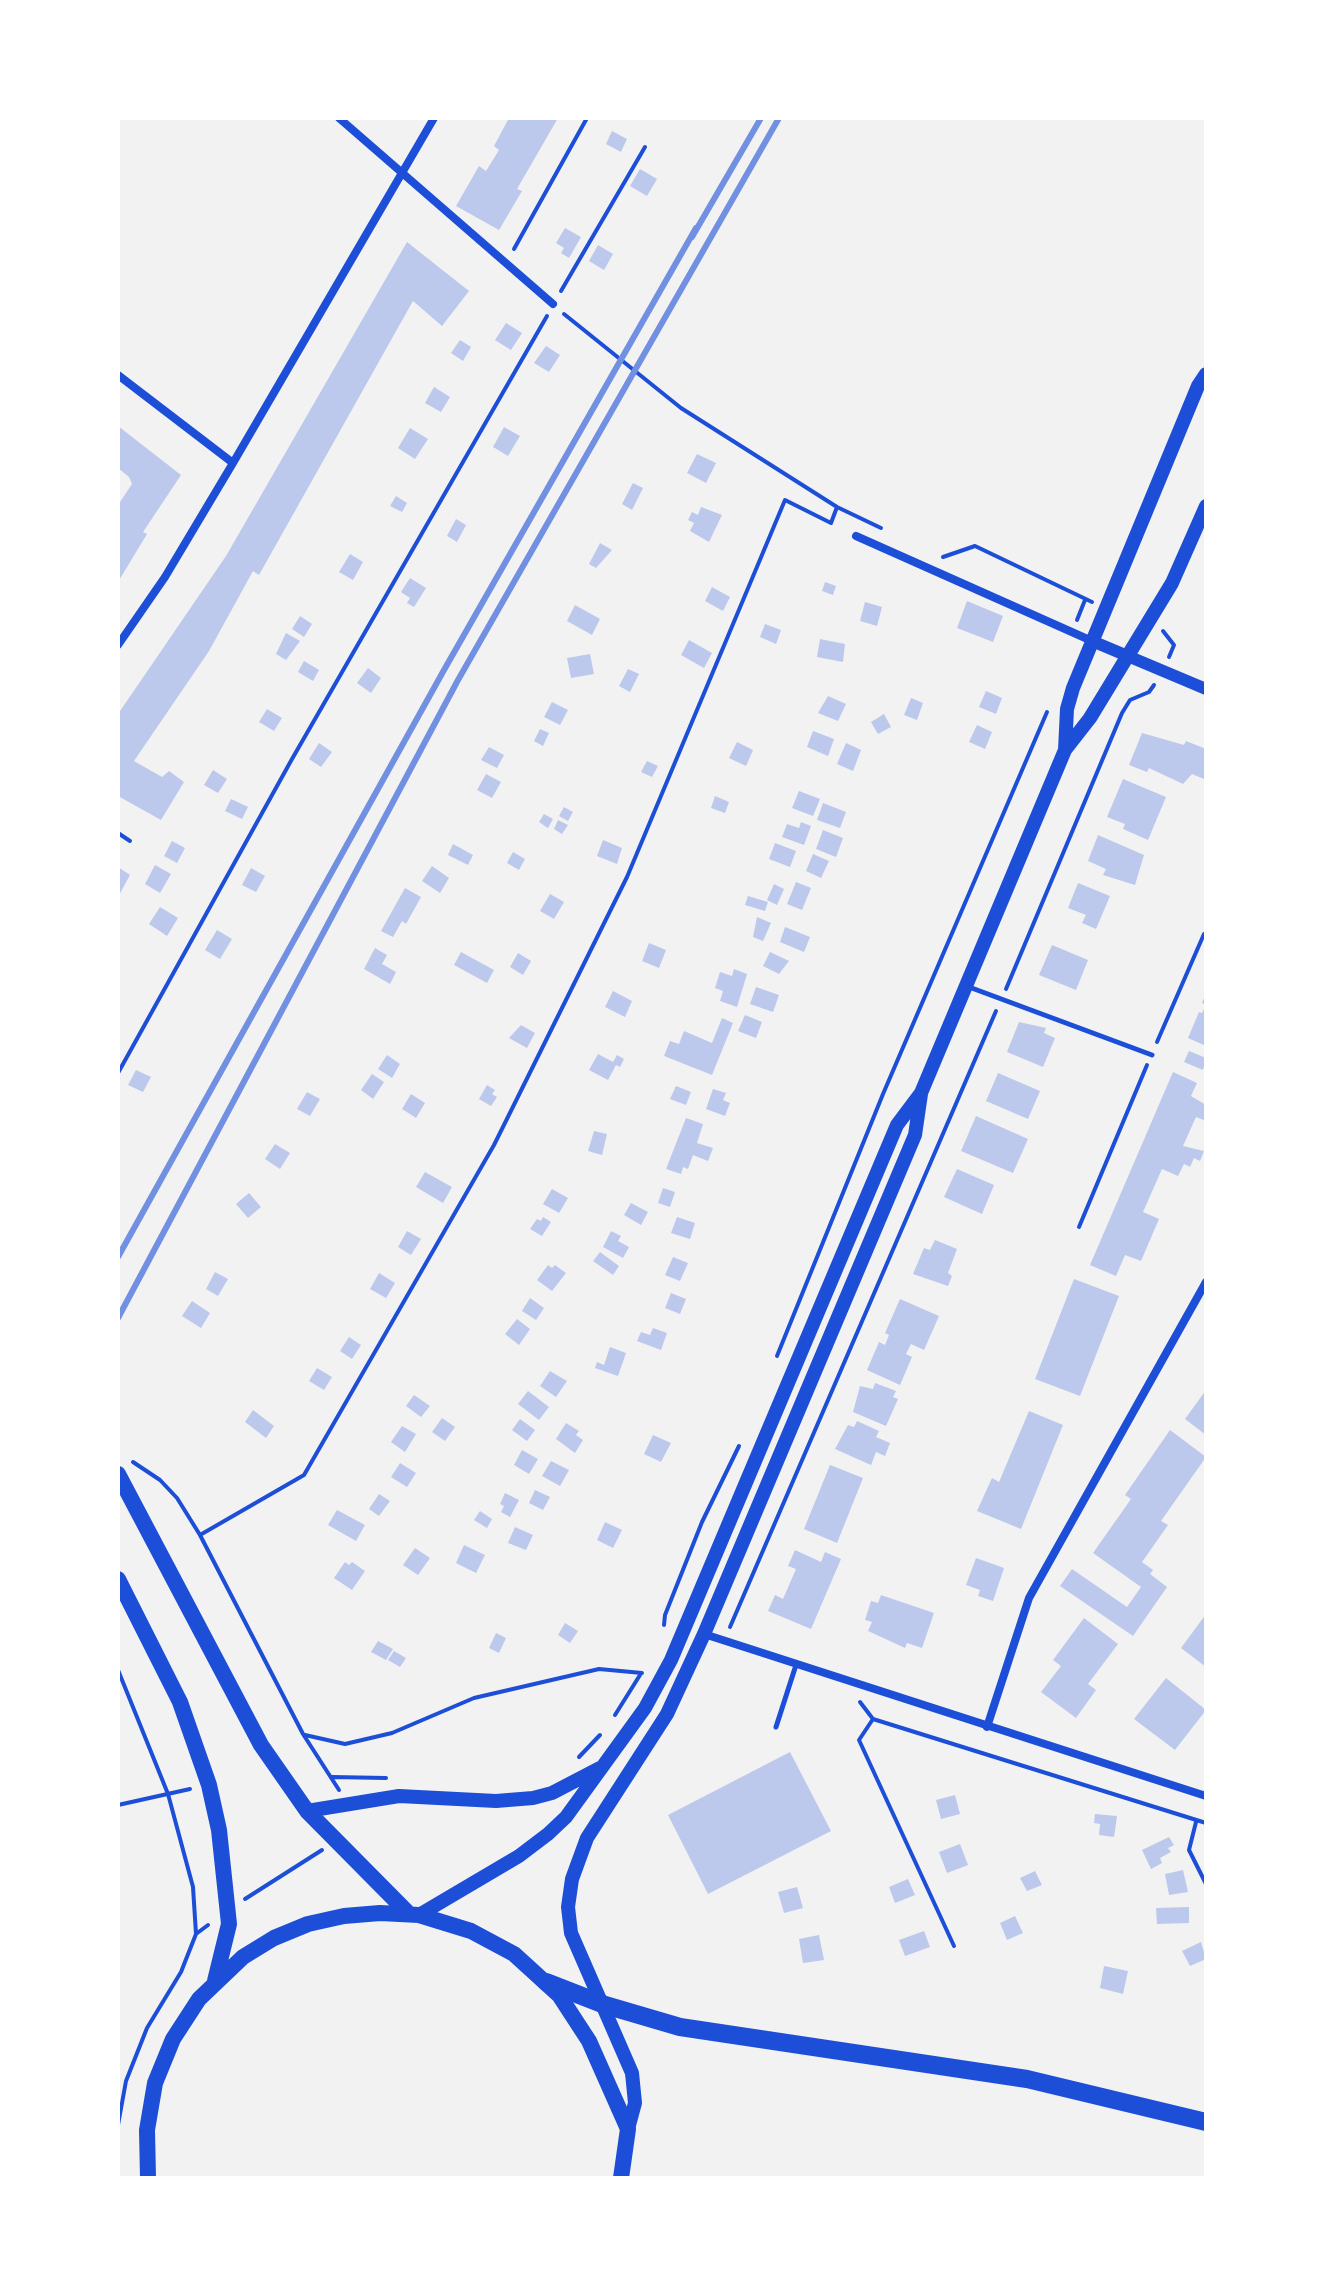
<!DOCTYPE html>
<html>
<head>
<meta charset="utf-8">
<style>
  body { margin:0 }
  #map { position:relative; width:1324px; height:2296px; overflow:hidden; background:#f2f2f2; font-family:Poppins,sans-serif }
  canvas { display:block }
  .frame { position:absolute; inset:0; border:120px solid #fff; pointer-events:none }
</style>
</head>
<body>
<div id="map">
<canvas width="1324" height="2296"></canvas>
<div class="frame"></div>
</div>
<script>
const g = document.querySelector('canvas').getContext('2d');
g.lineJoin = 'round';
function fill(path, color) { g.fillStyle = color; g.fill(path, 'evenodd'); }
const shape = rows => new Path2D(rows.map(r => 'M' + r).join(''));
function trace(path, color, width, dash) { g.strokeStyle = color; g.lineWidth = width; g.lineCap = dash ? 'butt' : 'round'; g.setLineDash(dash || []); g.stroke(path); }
const building = shape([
  [509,118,558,118,517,189,522,191,499,230,456,206,479,166,486,171,499,150,494,146],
  [612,131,627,139,621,152,606,144],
  [640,169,657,179,647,196,630,186],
  [565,228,581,237,569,258,561,253,564,248,556,243],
  [407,242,469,291,442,326,413,301,259,575,253,571,209,651,134,761,162,777,169,771,184,782,161,820,118,796,118,714,226,556],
  [598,245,613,254,604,270,589,261],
  [506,323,522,333,511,350,495,340],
  [460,340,471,347,463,361,451,353],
  [546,346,560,355,549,372,534,363],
  [434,387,450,397,441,412,425,403],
  [118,426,181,475,143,532,147,534,118,582,118,505,132,484,129,477,118,468],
  [504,427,520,436,508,456,493,447],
  [410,428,428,439,415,459,398,448],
  [697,454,716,463,706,483,687,473],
  [633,483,643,488,632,510,622,504],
  [396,496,407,503,402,512,390,506],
  [701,507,722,515,709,542,690,531,694,523,688,520,692,512,698,515],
  [456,519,466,525,457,542,447,536],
  [600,543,612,550,596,568,589,564],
  [350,554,363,562,353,580,339,572],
  [410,578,426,588,414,607,407,603,410,598,401,592],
  [825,582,836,586,833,595,822,591],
  [712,587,730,597,723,611,705,601],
  [967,601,1003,616,993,642,957,628],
  [865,602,882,607,877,626,860,621],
  [575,605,600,619,592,635,567,621],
  [300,616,312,624,304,637,292,629],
  [765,624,781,630,776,644,760,637],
  [286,633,300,641,286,660,276,654],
  [820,639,845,644,843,662,817,657],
  [689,640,712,653,704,668,681,655],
  [590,654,594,674,571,678,567,658],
  [304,661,319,670,313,681,298,672],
  [368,668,381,678,371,693,357,683],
  [628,669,639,674,630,692,619,686],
  [986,691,1002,698,996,714,979,707],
  [828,696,846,704,838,721,818,713],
  [911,698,923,703,917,720,904,715],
  [552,702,568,710,560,725,544,717],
  [267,709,282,718,274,731,259,722],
  [884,714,891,727,878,734,871,722],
  [977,725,992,732,985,749,969,742],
  [540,729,549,733,543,746,534,741],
  [813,731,834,739,828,756,807,747],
  [1142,733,1184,745,1186,741,1206,749,1204,779,1192,774,1183,784,1149,768,1147,772,1129,765],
  [737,742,753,750,746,766,729,758],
  [319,743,332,752,321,767,309,759],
  [846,743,861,750,853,771,837,764],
  [489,747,504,755,497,768,481,760],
  [647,761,658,766,652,777,641,772],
  [213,770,227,779,218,793,204,785],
  [486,774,501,782,492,798,477,790],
  [1123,779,1166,797,1148,840,1123,829,1125,824,1107,817],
  [799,791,820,799,813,816,792,808],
  [715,796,729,802,725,813,711,808],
  [231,799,248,807,242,819,225,811],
  [823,803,846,812,840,828,817,820],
  [564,807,573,812,568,821,559,816],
  [544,814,553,819,548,828,539,822],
  [558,820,568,825,562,834,554,829],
  [801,822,811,826,804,845,782,837,787,824,799,828],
  [823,830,843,838,836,857,816,849],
  [1098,835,1144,855,1135,885,1103,875,1106,869,1088,861],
  [603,840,622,848,617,864,597,856],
  [172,841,185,848,177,863,164,856],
  [775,843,796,851,790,867,769,859],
  [453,844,473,855,468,865,448,855],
  [513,852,525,859,519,870,507,863],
  [813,854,829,861,821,878,806,871],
  [155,865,171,874,160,893,145,884],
  [432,866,449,878,440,893,422,881],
  [118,867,130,875,118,897],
  [251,868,265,876,256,892,242,885],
  [796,882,811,888,802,910,787,904],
  [1078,883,1110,896,1096,929,1082,923,1086,915,1068,908],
  [774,884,784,889,777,905,767,900],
  [405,888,421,897,406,924,402,921,393,937,381,931],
  [550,894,564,902,554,919,540,911],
  [748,896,768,902,765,911,745,905],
  [160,907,178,918,167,936,149,924],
  [757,917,771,923,763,941,753,937],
  [785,927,810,937,804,952,780,942],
  [217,930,232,939,220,959,205,950],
  [649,943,666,950,659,968,642,961],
  [1052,945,1088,960,1076,990,1039,975],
  [375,948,387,955,382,964,396,972,390,984,364,969],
  [461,952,494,970,487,983,454,965],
  [770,952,789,961,779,974,763,966],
  [518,953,531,961,523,975,510,967],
  [734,969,747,974,737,1007,720,1001,723,991,715,988,720,972,732,976],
  [756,987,779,995,773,1012,750,1004],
  [613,991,632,1001,625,1017,605,1007],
  [1206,993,1206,1046,1188,1038,1199,1012,1202,1013,1206,1005,1202,1003],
  [745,1015,762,1022,756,1038,738,1031],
  [722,1018,733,1023,712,1075,664,1056,670,1041,679,1044,684,1031,712,1043],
  [1019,1022,1046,1028,1044,1033,1055,1038,1043,1067,1007,1052],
  [521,1025,535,1033,527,1048,509,1038],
  [1189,1051,1206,1058,1203,1070,1184,1062],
  [598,1054,613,1062,617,1055,624,1059,620,1067,616,1065,608,1080,589,1070],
  [387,1055,400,1064,392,1078,378,1069],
  [136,1070,151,1077,143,1092,128,1085],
  [1173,1072,1197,1083,1191,1096,1206,1105,1206,1121,1196,1117,1183,1146,1204,1151,1200,1161,1194,1158,1190,1167,1184,1164,1178,1176,1162,1169,1143,1212,1159,1219,1141,1261,1125,1255,1116,1276,1090,1265],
  [998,1073,1040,1091,1028,1119,986,1101],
  [372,1074,384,1082,373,1099,361,1090],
  [487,1085,495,1090,492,1094,497,1097,491,1106,479,1099],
  [676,1086,691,1092,686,1105,670,1099],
  [713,1089,726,1093,723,1100,730,1103,725,1116,706,1109],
  [307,1092,320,1099,310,1116,297,1109],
  [411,1094,425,1103,416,1118,402,1109],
  [976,1116,1028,1139,1013,1173,961,1151],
  [686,1118,703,1124,697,1143,713,1148,708,1161,693,1155,688,1169,683,1167,681,1174,666,1169],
  [594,1131,607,1134,602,1155,588,1151],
  [275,1144,290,1153,280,1169,265,1159],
  [957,1169,994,1185,982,1214,944,1197],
  [425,1172,452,1187,443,1203,416,1187],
  [663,1188,675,1192,670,1207,658,1203],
  [552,1189,568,1198,559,1213,543,1204],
  [249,1193,261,1207,248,1218,236,1204],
  [631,1203,648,1212,641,1225,624,1215],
  [543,1217,551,1222,542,1236,530,1229,537,1219,541,1221],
  [677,1217,695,1223,690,1239,671,1233],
  [407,1231,421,1239,411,1255,398,1247],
  [611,1231,621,1236,618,1241,629,1247,623,1258,603,1247],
  [935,1240,957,1249,948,1273,952,1276,948,1286,913,1274,924,1248,930,1250],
  [600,1252,619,1266,613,1275,593,1261],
  [673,1257,688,1263,680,1281,665,1275],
  [548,1265,552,1268,555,1265,566,1273,552,1291,537,1280],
  [215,1272,228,1279,218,1296,206,1289],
  [379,1273,395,1283,386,1298,370,1289],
  [1074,1279,1119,1296,1080,1396,1035,1379],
  [671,1293,686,1299,680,1314,665,1308],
  [530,1298,544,1308,536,1320,522,1311],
  [900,1299,939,1316,924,1350,911,1344,906,1354,912,1357,900,1385,867,1370,879,1342,885,1345,889,1335,885,1333],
  [192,1301,210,1313,201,1328,182,1316],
  [517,1319,530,1329,519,1345,505,1334],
  [653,1328,667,1333,661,1350,637,1341,641,1332,650,1335],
  [349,1337,361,1345,352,1359,340,1351],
  [610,1347,626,1353,618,1376,595,1368,597,1362,604,1365],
  [317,1368,332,1377,324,1390,309,1381],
  [550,1371,567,1381,556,1397,540,1386],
  [875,1383,896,1391,893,1397,898,1399,886,1426,853,1412,860,1386,873,1389],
  [1206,1390,1206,1435,1185,1419],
  [528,1391,549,1407,539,1420,518,1404],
  [414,1395,430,1406,421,1417,406,1406],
  [253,1410,274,1426,266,1438,245,1422],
  [1029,1411,1063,1425,1021,1529,977,1511,992,1478,999,1482],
  [442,1418,455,1427,445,1441,432,1432],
  [520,1419,535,1430,527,1441,512,1430],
  [857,1421,879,1431,876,1437,890,1443,885,1456,876,1452,871,1465,835,1449,848,1425,854,1427],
  [566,1423,579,1431,576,1435,583,1440,575,1453,556,1439],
  [402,1426,416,1434,405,1452,391,1442],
  [1170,1430,1206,1457,1161,1521,1168,1525,1142,1562,1153,1570,1150,1574,1167,1587,1133,1636,1060,1586,1072,1569,1127,1607,1141,1587,1093,1553,1131,1499,1125,1495],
  [653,1435,671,1443,661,1462,644,1454],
  [522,1450,538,1459,529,1474,514,1465],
  [551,1461,569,1470,560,1486,542,1476],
  [400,1463,416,1473,407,1487,391,1477],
  [830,1465,863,1478,837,1543,804,1529],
  [535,1490,550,1497,543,1510,529,1503],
  [505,1493,519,1500,510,1517,501,1512,504,1506,500,1504],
  [379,1494,390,1501,379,1516,369,1509],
  [337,1510,365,1525,356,1541,328,1525],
  [480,1511,492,1519,487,1528,474,1520],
  [605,1522,622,1530,613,1548,597,1540],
  [515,1527,533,1535,526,1550,508,1543],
  [464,1545,485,1555,476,1573,456,1563],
  [415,1548,430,1558,418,1575,403,1565],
  [795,1550,821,1562,825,1552,841,1559,811,1629,768,1611,775,1595,783,1599,796,1569,788,1566],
  [976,1558,1004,1568,993,1601,978,1596,980,1590,966,1585],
  [345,1562,349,1565,352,1562,365,1571,352,1590,334,1578],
  [881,1595,934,1613,922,1648,907,1643,905,1648,868,1631,872,1622,865,1620,871,1601,878,1603],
  [1206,1614,1206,1667,1181,1648],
  [1084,1618,1118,1644,1088,1684,1096,1690,1076,1718,1041,1692,1061,1666,1053,1660],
  [565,1623,578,1631,570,1643,558,1635],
  [496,1633,506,1638,499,1653,489,1648],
  [378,1641,393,1649,386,1660,371,1652],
  [394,1651,406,1658,400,1667,388,1660],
  [1166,1678,1206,1710,1175,1750,1134,1719],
  [790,1752,831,1831,708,1894,668,1815],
  [955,1795,960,1814,941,1819,936,1800],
  [1095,1814,1117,1816,1114,1837,1099,1835,1100,1824,1094,1823],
  [1169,1837,1174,1845,1168,1848,1171,1852,1160,1858,1162,1863,1151,1869,1142,1850],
  [960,1844,968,1865,947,1873,939,1852],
  [1183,1870,1188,1892,1169,1895,1165,1874],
  [1035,1871,1042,1885,1027,1891,1020,1878],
  [908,1879,915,1895,895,1903,889,1887],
  [797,1887,803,1908,784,1913,778,1892],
  [1189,1907,1189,1923,1157,1924,1156,1908],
  [1015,1916,1023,1933,1007,1940,1000,1923],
  [924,1931,930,1947,905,1956,899,1940],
  [819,1935,824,1960,803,1963,799,1939],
  [1201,1942,1206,1959,1190,1966,1182,1951],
  [1104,1966,1128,1971,1123,1994,1100,1988]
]);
const path = shape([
  [514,249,587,118],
  [561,291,645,147],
  [564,314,681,408,837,507,881,528],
  [943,557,975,546,1092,602],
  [1077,620,1085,600],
  [1163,631,1174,645,1169,657],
  [118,833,130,841],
  [1006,989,1122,713,1130,700,1149,692,1154,685],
  [1157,1042,1204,934],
  [118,1073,292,759,547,316],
  [1079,1227,1147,1065],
  [777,1356,883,1094,1047,712],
  [133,1462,160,1480,177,1498,200,1535,303,1734,339,1790],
  [200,1535,304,1475,494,1145,627,877,785,500,831,523,837,507],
  [664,1625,665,1615,702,1522,739,1446],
  [730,1627,996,1011],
  [118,1670,168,1794,193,1887,196,1934],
  [860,1702,873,1719,1206,1823],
  [615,1715,640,1675],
  [873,1719,859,1740,954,1946],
  [305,1735,345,1744,392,1733,474,1698,599,1669,642,1673],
  [579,1757,600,1735],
  [332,1777,386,1778],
  [118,1805,190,1789],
  [1196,1822,1189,1850,1206,1884],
  [245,1899,322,1850],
  [118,2125,126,2081,147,2028,181,1972,196,1934,208,1925],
  [118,2172,118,2178]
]);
const service = shape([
  [969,987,1152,1055],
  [776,1727,796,1665]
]);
const minor = shape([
  [339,118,553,304],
  [118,375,233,463],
  [856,536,1092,641],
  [118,645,165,577,233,463,434,118],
  [704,1634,1206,1796],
  [987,1727,1029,1598,1206,1282]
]);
const tertiary = shape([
  [1092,641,1206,689]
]);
const secondary = shape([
  [1065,750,1067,709,1073,688,1198,386,1206,374],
  [307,1811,399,1796,496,1801,533,1798,552,1793,600,1768],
  [419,1915,519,1856,548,1834,566,1817,645,1708,671,1660,897,1125,921,1093,1065,750,1090,718,1172,583,1206,506],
  [628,2129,635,2103,632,2073,571,1933,568,1907,572,1879,587,1838,667,1714,704,1634,915,1135,921,1094]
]);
const primary = shape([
  [118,1474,261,1745,307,1811,409,1914],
  [118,1579,180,1702,209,1785,219,1830,229,1924,215,1981],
  [148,2178,147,2130,155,2083,173,2039,199,1999,243,1957,274,1938,308,1924,344,1916,380,1913,419,1915,471,1931,514,1954,559,1995,589,2041,628,2129,621,2178]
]);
const motorway = shape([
  [546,1982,605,2005,680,2027,1027,2079,1206,2122]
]);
const rail = shape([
  [692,237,761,118],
  [118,1257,444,670,696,228],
  [118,1318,458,680,779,118]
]);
fill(building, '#bdc9ec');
trace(path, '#1d4ed8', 4);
trace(service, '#1d4ed8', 5);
trace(minor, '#1d4ed8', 8);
trace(tertiary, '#1d4ed8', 12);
trace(secondary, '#1d4ed8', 14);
trace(primary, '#1d4ed8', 16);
trace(motorway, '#1d4ed8', 18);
trace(rail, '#7290e2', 6);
</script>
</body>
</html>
